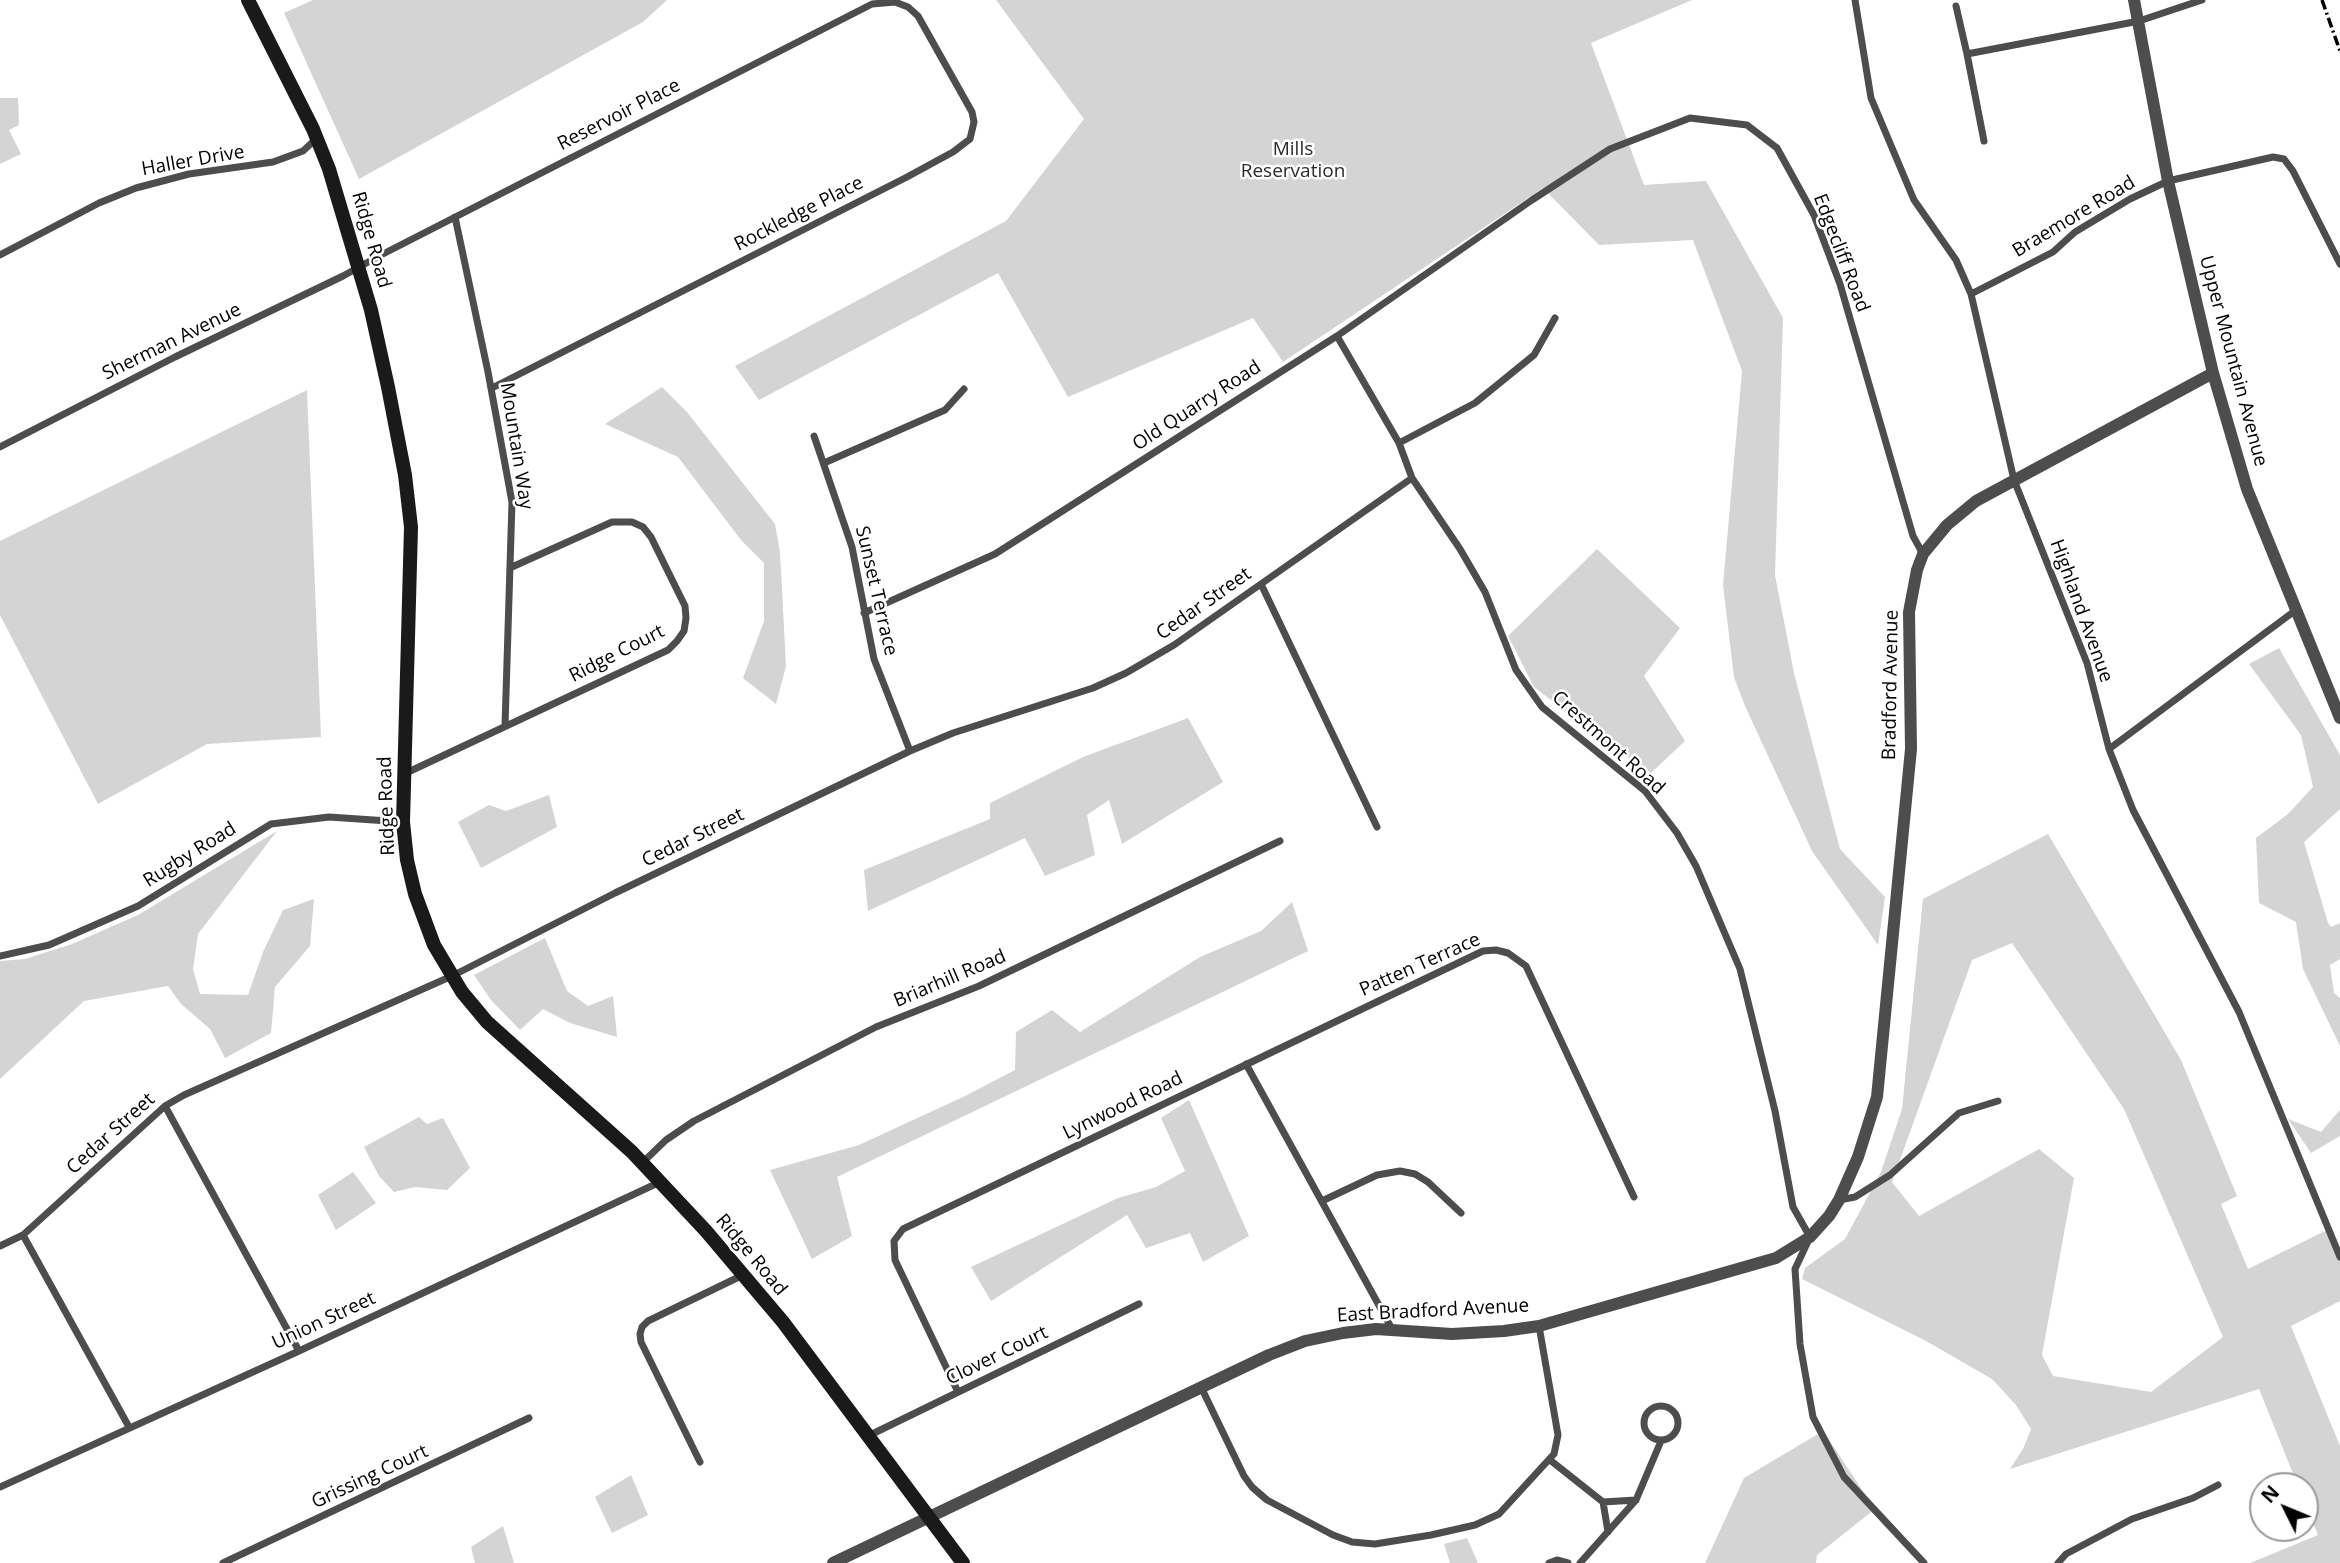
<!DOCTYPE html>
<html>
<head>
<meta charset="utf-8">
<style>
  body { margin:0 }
  #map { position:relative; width:2340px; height:1563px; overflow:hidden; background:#fff; font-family:"Open Sans",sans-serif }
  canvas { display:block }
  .north { position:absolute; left:2249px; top:1472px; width:70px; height:70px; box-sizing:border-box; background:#fff; border:2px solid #999; border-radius:50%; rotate:313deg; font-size:19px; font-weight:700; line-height:28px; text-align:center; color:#000 }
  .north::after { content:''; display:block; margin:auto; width:24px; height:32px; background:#000; clip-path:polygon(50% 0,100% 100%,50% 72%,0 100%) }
</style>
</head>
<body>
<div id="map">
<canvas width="2340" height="1563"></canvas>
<div class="north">N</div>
</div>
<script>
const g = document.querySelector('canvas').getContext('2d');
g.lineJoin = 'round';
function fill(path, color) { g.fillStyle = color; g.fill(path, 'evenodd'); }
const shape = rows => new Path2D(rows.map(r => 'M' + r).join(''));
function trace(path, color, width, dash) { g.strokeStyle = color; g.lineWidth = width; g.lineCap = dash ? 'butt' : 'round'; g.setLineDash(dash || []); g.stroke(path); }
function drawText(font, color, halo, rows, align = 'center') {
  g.font = font + ' "Open Sans",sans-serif'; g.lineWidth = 5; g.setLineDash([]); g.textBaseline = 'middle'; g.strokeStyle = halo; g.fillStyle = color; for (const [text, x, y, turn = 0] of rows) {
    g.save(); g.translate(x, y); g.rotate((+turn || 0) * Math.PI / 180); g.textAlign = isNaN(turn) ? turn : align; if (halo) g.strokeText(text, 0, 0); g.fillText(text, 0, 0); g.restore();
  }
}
const green = shape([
  [313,0,667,0,643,22,359,179,284,13],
  [996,0,1692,0,1591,43,1644,185,1706,181,1783,318,1775,575,1794,673,1840,849,1885,897,1878,945,1812,851,1745,706,1734,677,1723,585,1742,371,1693,240,1599,245,1543,188,1283,362,1253,318,1068,397,998,273,759,400,735,366,1006,221,1084,119],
  [0,98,18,98,19,125,9,130,21,154,0,164],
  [662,387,687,412,775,524,780,552,786,666,776,704,743,678,764,621,764,563,741,540,678,457,605,424],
  [307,390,321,737,207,744,98,804,0,615,0,541],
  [1597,549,1680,628,1644,676,1685,741,1651,773,1610,745,1534,687,1508,636],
  [2279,648,2340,755,2340,809,2304,842,2328,923,2331,927,2340,923,2340,959,2330,965,2334,993,2340,998,2340,1046,2303,969,2296,922,2259,903,2256,838,2288,814,2313,787,2301,735,2249,664],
  [1188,718,1223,782,1122,844,1109,800,1087,815,1095,855,1045,876,1025,838,868,911,864,870,990,819,990,803,1083,757],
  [549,795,557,827,481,868,458,822,489,805,506,811],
  [277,831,198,934,193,969,200,994,248,995,263,952,283,910,314,899,310,946,275,987,271,1033,225,1058,210,1029,181,1004,168,986,84,1001,0,1079,0,961,25,959,72,944,138,915],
  [2048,834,2181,1060,2237,1196,2221,1204,2248,1269,2331,1228,2340,1250,2340,1301,2291,1326,2340,1446,2340,1563,2250,1563,2318,1535,2305,1503,2305,1486,2298,1486,2259,1389,2010,1469,2023,1449,2031,1429,2016,1405,1992,1379,1926,1341,1802,1279,1805,1268,1845,1239,1881,1172,1902,1109,1923,899],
  [2012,943,2124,1109,2223,1337,2151,1392,2053,1376,2042,1355,2074,1178,2039,1149,1919,1216,1892,1182,1972,960],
  [1292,902,1308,951,837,1177,852,1236,812,1259,770,1170,859,1145,965,1096,1015,1070,1016,1032,1052,1010,1080,1032,1200,957,1261,931],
  [545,938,567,991,588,1006,613,996,617,1037,570,1023,543,1009,520,1030,491,1000,474,975],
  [1189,1100,1249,1236,1203,1262,1190,1233,1146,1248,1127,1215,991,1301,971,1267,1118,1198,1156,1187,1185,1171,1161,1118],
  [2340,1110,2340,1136,2311,1153,2288,1119,2321,1132],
  [419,1117,427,1124,443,1118,470,1168,447,1190,415,1187,394,1192,379,1176,364,1147],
  [353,1172,376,1203,336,1230,318,1195],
  [1823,1431,1875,1509,1817,1555,1816,1563,1705,1563,1744,1478],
  [631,1475,648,1515,612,1533,595,1497],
  [503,1526,514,1563,475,1563,471,1547],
  [1467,1538,1478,1563,1450,1563,1444,1544]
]);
const minor = shape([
  [1855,0,1871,98,1914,200,1956,260,1971,294,2014,480,2087,663,2109,749,2133,810,2239,1012,2340,1257],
  [1956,6,1967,54,1984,141],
  [1967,54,2139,21,2202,0],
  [455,217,488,372,512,502,505,726],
  [0,255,99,203,136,188,189,174,273,162,303,151,317,138],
  [1971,294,2053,252,2075,232,2130,199,2168,181,2273,157,2284,159,2293,171,2340,264],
  [1337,336,1399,443,1412,478,1460,549,1485,592,1516,670,1542,707,1645,791,1677,833,1696,866,1740,969,1775,1111,1793,1207,1810,1237,1795,1269,1800,1344,1813,1417,1844,1477,1924,1563],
  [814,436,852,547,874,659,910,751],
  [1399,443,1475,403,1534,355,1555,318],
  [0,447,175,357,343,276,379,256,872,4,895,2,908,7,918,16,972,112,974,122,970,139,953,152,907,177,492,388],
  [824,463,945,410,964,389],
  [1261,584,1377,827],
  [864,613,995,554,1337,336,1532,200,1610,149,1690,118,1747,125,1777,148,1814,215,1840,284,1913,536,1923,554],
  [2109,749,2296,610],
  [404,774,668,650,677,641,684,631,686,618,685,606,651,537,643,527,632,522,612,522,512,567],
  [0,956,49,945,138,906,271,824,329,817,403,822],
  [1246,1064,1392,1329],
  [165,1106,299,1351],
  [642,1163,666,1140,694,1121,876,1027,979,986,1280,841],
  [1839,1200,1855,1197,1890,1175,1959,1113,1998,1101],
  [1322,1201,1377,1175,1400,1171,1415,1174,1428,1182,1461,1213],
  [23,1235,129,1427],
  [0,1246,23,1235,165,1106,184,1095,452,976,615,893,910,751,953,733,1093,688,1126,673,1174,645,1412,478],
  [1201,1387,1244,1476,1252,1487,1267,1500,1333,1535,1352,1542,1375,1544,1431,1535,1475,1525,1499,1514,1554,1454,1558,1435,1539,1326],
  [958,1392,895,1260,894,1241,903,1229,1483,951,1496,950,1508,953,1526,966,1634,1197],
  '1644 1423a17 17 0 1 1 34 0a17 17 0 1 1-34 0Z',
  [868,1436,1139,1304],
  [1550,1460,1603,1502,1608,1532],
  [700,1462,641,1342,640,1334,642,1327,648,1321,743,1275],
  [0,1487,299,1351,660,1182],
  [1603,1502,1636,1500],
  [223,1563,529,1418],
  [1549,1563,1557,1560,1568,1563],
  [1580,1563,1636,1500,1661,1441],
  [2058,1563,2066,1554,2132,1519,2193,1498,2218,1485]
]);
const tertiary = shape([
  [2134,0,2168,181,2213,373,2247,489,2340,718],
  [833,1563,1269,1355,1305,1341,1343,1333,1376,1329,1452,1334,1504,1331,1539,1326,1776,1258,1810,1237,1829,1216,1839,1200,1858,1157,1877,1097,1911,749,1909,612,1917,570,1923,554,1947,525,1976,501,2213,373]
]);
const secondary = shape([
  [248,0,313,129,329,169,371,310,388,387,405,475,411,527,403,822,407,860,415,894,434,945,462,992,487,1022,632,1152,706,1231,783,1322,963,1563]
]);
const rail = shape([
  [2322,0,2340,51]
]);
const streetNames = [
  ["Reservoir Place",619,115,-27],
  ["Haller Drive",193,161,-10],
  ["Rockledge Place",799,214,-27],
  ["Braemore Road",2074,217,-31],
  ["Ridge Road",371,240,74],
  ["Edgecliff Road",1841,253,69],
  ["Sherman Avenue",172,342,-26],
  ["Upper Mountain Avenue",2233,361,75],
  ["Old Quarry Road",1197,406,-33],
  ["Mountain Way",516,446,81],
  ["Sunset Terrace",876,591,77],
  ["Cedar Street",1204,604,-35],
  ["Highland Avenue",2081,611,70],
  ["Ridge Court",617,654,-27],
  ["Bradford Avenue",1891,685,-89],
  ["Crestmont Road",1608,743,42],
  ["Ridge Road",387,806,-92],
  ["Cedar Street",693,838,-26],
  ["Rugby Road",190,855,-32],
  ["Patten Terrace",1420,965,-24],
  ["Briarhill Road",950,979,-23],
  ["Lynwood Road",1123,1106,-26],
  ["Cedar Street",111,1134,-42],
  ["Ridge Road",751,1255,50],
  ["East Bradford Avenue",1433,1311,-3],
  ["Union Street",324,1321,-25],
  ["Clover Court",997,1356,-26],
  ["Grissing Court",370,1477,-25]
];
const parkNames = [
  ["Mills",1293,150],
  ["Reservation",1293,172]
];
fill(green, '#d4d4d4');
trace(minor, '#4d4d4d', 7);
trace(tertiary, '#4d4d4d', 12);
trace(secondary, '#1a1a1a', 14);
trace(rail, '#000', 3.5, [10, 3.5, 2, 3.5]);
drawText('19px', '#000', '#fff', streetNames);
drawText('19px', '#2b2b2b', '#fff', parkNames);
</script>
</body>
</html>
